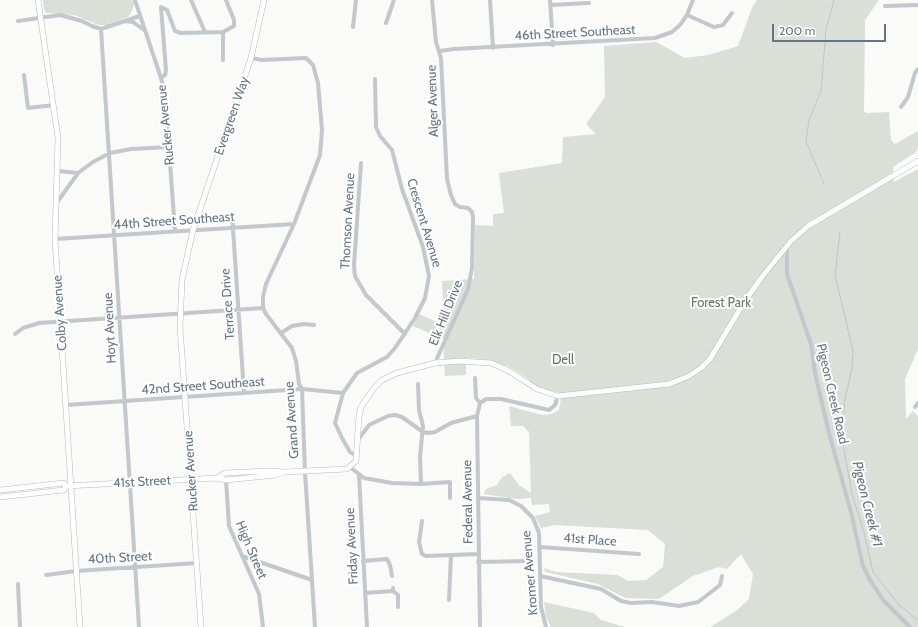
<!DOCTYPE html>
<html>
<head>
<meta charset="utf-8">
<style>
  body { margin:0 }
  #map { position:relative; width:918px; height:627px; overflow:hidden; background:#fafaf8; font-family:Cabin,sans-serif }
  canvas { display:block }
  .scale { position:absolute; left:772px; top:24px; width:114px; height:18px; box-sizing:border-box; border:2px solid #657683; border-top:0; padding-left:5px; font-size:12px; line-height:14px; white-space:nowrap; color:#657683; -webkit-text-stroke:3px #fff; paint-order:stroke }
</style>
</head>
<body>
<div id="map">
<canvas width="918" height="627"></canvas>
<div class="scale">200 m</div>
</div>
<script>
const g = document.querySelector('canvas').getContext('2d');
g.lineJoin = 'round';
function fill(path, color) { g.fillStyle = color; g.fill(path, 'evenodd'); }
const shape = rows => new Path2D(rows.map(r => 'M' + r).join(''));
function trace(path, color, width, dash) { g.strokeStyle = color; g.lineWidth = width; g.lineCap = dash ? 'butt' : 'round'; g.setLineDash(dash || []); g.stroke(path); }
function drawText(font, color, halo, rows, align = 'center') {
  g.font = font + ' Cabin,sans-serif'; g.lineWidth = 4; g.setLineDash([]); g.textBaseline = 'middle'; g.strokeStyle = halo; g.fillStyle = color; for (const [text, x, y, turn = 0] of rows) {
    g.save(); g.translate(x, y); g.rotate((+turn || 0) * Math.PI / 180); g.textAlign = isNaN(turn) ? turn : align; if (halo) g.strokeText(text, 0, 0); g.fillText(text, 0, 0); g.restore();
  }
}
const green = shape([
  [43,0,133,0,134,4,132,11,128,17,108,25,99,25,74,15,47,13,44,10],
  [757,0,879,0,865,20,864,111,866,113,889,112,891,140,895,144,918,131,918,148,916,152,893,167,894,182,918,169,918,349,905,379,906,419,913,411,918,416,918,627,710,627,736,611,749,599,753,574,741,554,727,569,719,567,693,576,659,599,625,598,598,584,545,572,544,568,556,572,617,575,628,581,646,580,663,567,665,544,648,530,555,525,541,528,535,516,550,512,549,504,532,505,531,498,516,499,484,494,486,489,497,485,502,477,510,473,519,485,531,493,529,432,523,426,511,426,509,406,542,415,552,414,559,410,561,398,560,393,537,388,527,378,506,365,505,366,481,359,466,358,466,375,445,376,443,339,413,326,419,314,444,325,442,281,474,279,475,225,493,226,493,214,504,213,499,173,562,163,563,137,596,134,586,124,605,97,604,46,656,42,685,58,708,55,738,46,752,8],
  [544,602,594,613,601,620,625,627,551,627,546,617]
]);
const stream = shape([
  [824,184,806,141,809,120,821,91,826,29,834,0],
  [840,232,835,275,853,351,852,369,845,399,842,438,852,494,864,532,873,572,900,606,918,620]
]);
const minor = shape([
  [135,0,161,78,165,95,175,231],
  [191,0,205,32],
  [432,0,436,42,441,58,447,179,451,195,455,204,460,207,468,208,472,212,473,217,472,268,468,289,435,363],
  [490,0,493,48],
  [550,0,553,45],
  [550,5,589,3],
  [885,6,918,5],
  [687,15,714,27,723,25,732,13],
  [18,21,60,15,82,21,92,26,101,29,140,16],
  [125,21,133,22,144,30],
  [386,23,394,0],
  [353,27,356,0],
  [101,29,139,627],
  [223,32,223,60],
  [440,51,454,49,655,38,672,32,680,25,687,15,693,0],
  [251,58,262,60,306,58,313,65,318,83,322,130,320,155,294,224,266,284,263,297,263,308,266,314,292,348,296,361,299,384,302,389,305,472,315,627],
  [24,75,28,108,54,105],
  [161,78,165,75,166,70,161,7,167,10,175,31,181,33,223,32,234,26,234,20,226,0],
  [901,107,908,97,915,73,918,69],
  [361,163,354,265,355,276,366,295,405,334],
  [58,171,78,173],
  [56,204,78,173,93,162,110,153,131,149,169,147],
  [232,214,244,393],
  [55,239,294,224],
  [787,245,787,274,811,344,815,373,829,433,851,512,863,566,870,580,884,601,910,627],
  [281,333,292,326,304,324,314,325],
  [15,334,23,328,39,323,263,308],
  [475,378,476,398,480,403],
  [418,384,419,410,423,426,420,457,421,484],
  [480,403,486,399,501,399,549,410,555,405,558,396],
  [66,405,302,389,343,393],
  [915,407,918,403],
  [358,440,369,425,388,416,395,415,402,417,423,432,429,433,435,432,451,423,477,416],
  [357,456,350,452,342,438,335,423,343,393,357,373,387,357,395,348,415,318,425,298,429,276,423,247,402,189,392,150,380,136,376,127,375,79],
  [350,467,364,478,392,483,421,484,450,482,450,498],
  [359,475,367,627],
  [226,480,229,526,259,594,263,627],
  [478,498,509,500,521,506,533,518,539,533,541,607,546,627],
  [422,521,419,542,422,554,426,556,478,554],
  [540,547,639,554],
  [242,556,312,580],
  [363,561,387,559,390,565,392,576],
  [478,562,528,561],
  [46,575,76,571,197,563],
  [540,576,601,589,621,601,631,603,652,602,679,606,698,602,706,596,720,585,722,576],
  [18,584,20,627],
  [393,588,393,591,398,595,398,607],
  [365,593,393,591],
  [449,600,451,555],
  [480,627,477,416,480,403]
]);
const major = shape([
  [38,0,58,138,55,239,80,627],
  [217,478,225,473,269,471,284,472],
  [0,490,64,483,66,486,217,478,226,480,275,475,285,472,347,469,356,461,359,416,361,407,374,388,382,380,397,373,435,363,460,361,491,363,507,370,537,389,558,396,669,384,689,376,701,368,710,359,743,304,761,278,791,241,808,226,918,161],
  [0,497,64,490,66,486],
  [201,627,180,327,182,280,193,230,251,58,264,0]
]);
const streetNames = [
  ["46th Street Southeast",575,33,-3],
  ["Alger Avenue",433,101,-92],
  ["Evergreen Way",232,116,-71],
  ["Rucker Avenue",166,125,-96],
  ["44th Street Southeast",174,221,-4],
  ["Thomson Avenue",348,221,-87],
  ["Crescent Avenue",424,223,73],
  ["Terrace Drive",228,304,-94],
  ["Colby Avenue",60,313,-94],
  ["Elk Hill Drive",446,313,-68],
  ["Hoyt Avenue",110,328,-93],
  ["42nd Street Southeast",203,386,-4],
  ["Pigeon Creek Road",832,394,77],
  ["Grand Avenue",292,420,-94],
  ["Rucker Avenue",191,471,-94],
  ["41st Street",142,482,-3],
  ["Federal Avenue",468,502,-91],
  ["41st Place",590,540,4],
  ["Friday Avenue",352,546,-93],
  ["High Street",251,550,67],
  ["40th Street",120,558,-3],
  ["Kromer Avenue",530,573,-95]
];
const parkNames = [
  ["Forest Park",721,303],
  ["Dell",563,360]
];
const waterNames = [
  ["Pigeon Creek #1",867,504,76]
];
fill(green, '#dadfd7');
trace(stream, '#bbc7cb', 1);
trace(major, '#b5babe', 6);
trace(minor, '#c3c8cc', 4);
trace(major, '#fff', 5);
drawText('13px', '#657683', '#fff', streetNames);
drawText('13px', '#687a64', '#fff', parkNames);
drawText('italic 14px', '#60757c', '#fff', waterNames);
</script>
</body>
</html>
